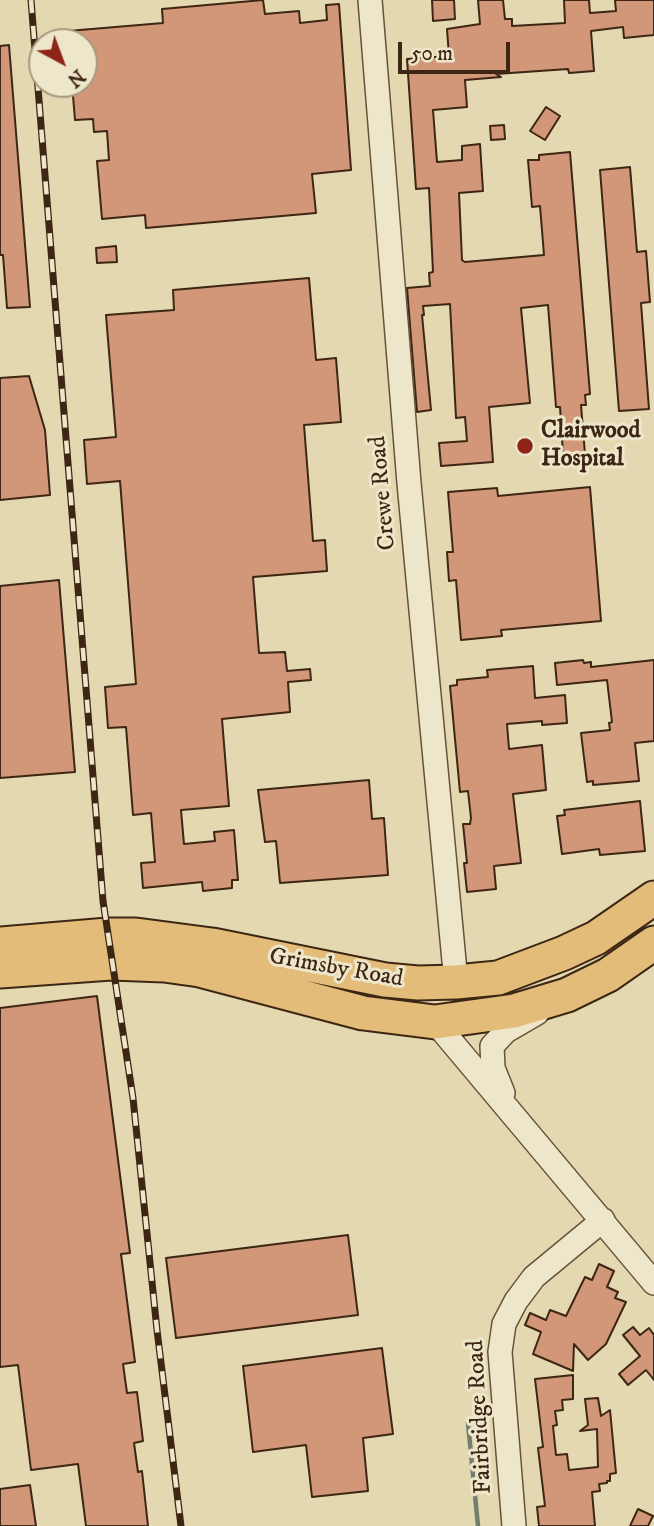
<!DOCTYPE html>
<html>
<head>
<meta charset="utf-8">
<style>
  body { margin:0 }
  #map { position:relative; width:654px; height:1526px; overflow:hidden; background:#e3d8af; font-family:"IM FELL DW Pica",serif }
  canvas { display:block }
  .north { position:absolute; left:28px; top:28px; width:70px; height:70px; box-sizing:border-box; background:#ede6cb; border:2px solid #a79981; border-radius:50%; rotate:139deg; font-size:19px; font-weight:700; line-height:28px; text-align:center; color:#3d2613 }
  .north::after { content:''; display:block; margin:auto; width:24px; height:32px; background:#8f2418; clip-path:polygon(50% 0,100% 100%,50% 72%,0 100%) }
  .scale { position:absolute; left:398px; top:42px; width:112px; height:32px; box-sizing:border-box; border:4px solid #3d2613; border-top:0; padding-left:9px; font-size:21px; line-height:24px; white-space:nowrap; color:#3d2613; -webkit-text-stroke:5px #ede6cb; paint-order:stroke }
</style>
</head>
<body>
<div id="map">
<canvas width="654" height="1526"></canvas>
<div class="north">N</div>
<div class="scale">50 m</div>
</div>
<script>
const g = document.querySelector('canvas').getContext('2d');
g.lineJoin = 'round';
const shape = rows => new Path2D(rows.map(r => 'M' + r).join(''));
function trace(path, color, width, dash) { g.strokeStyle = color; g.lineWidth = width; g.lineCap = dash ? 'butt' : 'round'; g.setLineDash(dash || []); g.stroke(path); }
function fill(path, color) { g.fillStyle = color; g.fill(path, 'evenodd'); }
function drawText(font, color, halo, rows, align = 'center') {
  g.font = font + ' "IM FELL DW Pica",serif'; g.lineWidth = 6; g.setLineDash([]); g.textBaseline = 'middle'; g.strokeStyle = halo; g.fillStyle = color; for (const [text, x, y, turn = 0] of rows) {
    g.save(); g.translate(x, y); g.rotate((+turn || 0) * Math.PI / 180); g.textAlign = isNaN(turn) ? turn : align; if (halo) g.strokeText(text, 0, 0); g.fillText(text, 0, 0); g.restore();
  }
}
const stream = shape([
  [468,1423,478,1526]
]);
const building = shape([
  [263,0,265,14,299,11,300,23,327,20,326,5,339,4,351,170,312,174,316,213,146,228,145,215,102,219,97,161,109,160,107,131,94,132,93,119,75,120,72,84,84,84,84,42,69,42,68,31,163,23,162,9,263,0],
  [432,0,454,0,455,19,433,21,432,0],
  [478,0,503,0,505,19,512,19,512,26,565,23,564,0,589,0,590,13,616,11,615,0,654,0,654,35,624,38,623,27,591,31,594,71,569,73,568,69,496,74,501,77,465,80,467,107,433,110,437,162,462,160,462,146,480,144,483,191,459,193,462,260,465,262,544,255,540,206,532,207,528,160,539,160,539,155,570,152,590,394,585,395,586,405,581,405,585,454,563,455,560,407,556,407,548,305,521,308,530,403,489,407,493,462,441,466,439,443,467,441,465,417,456,418,450,304,423,306,424,315,422,315,431,410,417,412,407,288,430,286,429,273,433,272,429,188,416,189,407,59,449,56,447,29,480,24,478,0],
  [9,45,30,307,7,308,3,255,0,255,0,46,9,45],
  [546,107,560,116,545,140,530,131,546,107],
  [504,125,505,139,491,140,490,126,504,125],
  [630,167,637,252,646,251,650,302,641,303,649,409,619,411,600,170,630,167],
  [116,246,117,262,97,263,96,248,116,246],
  [309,278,316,360,336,358,341,422,304,425,313,541,325,540,327,571,253,577,259,653,285,652,287,671,310,669,311,680,288,682,290,712,222,719,229,806,181,810,184,844,215,841,214,832,234,830,238,880,232,880,232,888,203,891,202,882,143,888,141,863,155,862,151,813,133,815,126,727,108,728,105,687,136,684,120,481,87,484,84,440,116,437,106,315,174,310,173,290,309,278],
  [29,376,45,430,50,495,0,500,0,378,29,376],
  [590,487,601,621,501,630,502,636,461,640,456,580,449,581,447,552,453,552,448,492,497,488,498,496,590,487],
  [59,580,75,772,0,778,0,586,59,580],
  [583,660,584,663,591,662,591,667,654,660,654,741,635,743,639,781,593,785,593,781,587,782,581,733,610,730,609,723,612,722,607,680,557,685,555,663,583,660],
  [533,666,535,698,565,695,567,723,542,725,542,721,507,724,509,749,542,745,546,790,513,794,521,863,494,866,496,889,467,892,464,863,467,863,463,824,470,824,471,818,468,791,460,792,450,686,457,685,457,680,488,677,487,670,533,666],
  [369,780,372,819,384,818,388,875,280,883,276,841,265,842,258,790,369,780],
  [640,801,645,851,600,855,599,849,562,854,557,816,565,815,564,810,640,801],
  [97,996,130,1253,121,1254,135,1362,123,1364,127,1393,137,1392,143,1441,134,1443,138,1472,142,1471,148,1526,86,1526,78,1464,31,1470,18,1365,0,1367,0,1008,97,996],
  [348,1235,358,1315,176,1338,166,1258,348,1235],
  [599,1264,614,1271,607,1287,618,1292,615,1298,626,1302,606,1344,588,1360,574,1344,573,1371,533,1354,541,1332,525,1325,530,1313,546,1320,550,1310,566,1316,585,1277,592,1280,599,1264],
  [633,1327,640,1335,649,1328,654,1335,654,1380,646,1370,628,1385,619,1374,640,1356,623,1335,633,1327],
  [382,1348,393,1434,363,1438,368,1491,312,1497,306,1445,253,1452,243,1366,382,1348],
  [573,1375,573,1399,562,1400,563,1410,555,1411,557,1425,553,1426,556,1455,567,1454,569,1470,598,1467,597,1429,580,1431,588,1425,585,1399,598,1398,601,1416,610,1410,616,1473,610,1474,610,1481,607,1481,607,1483,599,1484,600,1491,592,1492,595,1526,539,1526,537,1507,545,1506,538,1448,543,1447,535,1379,573,1375],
  [30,1485,36,1526,0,1526,0,1489,30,1485],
  [638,1509,653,1516,648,1526,630,1526,638,1509]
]);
const minor = shape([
  [370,0,409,483,456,982],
  [435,1022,654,1283],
  [503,1093,493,1068,492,1046,506,1031,537,1013],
  [514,1526,500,1352,504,1324,516,1301,534,1277,603,1220]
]);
const highway = shape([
  [0,944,108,935,136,935,212,945,385,980,418,983,456,982,498,978,564,953,596,938,654,898],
  [0,971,111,963,164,965,200,970,363,1013,435,1022,514,1011,567,995,608,975,654,943]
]);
const rail = shape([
  [31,0,103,901,133,1098,157,1330,181,1526]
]);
const markers = [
  [525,446,9,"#8f2418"]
];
const poiNames = [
  ["Clairwood",541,432],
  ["Hospital",541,460]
];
const streetNames = [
  ["Crewe Road",384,493,-95],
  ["Grimsby Road",336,969,10],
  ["Fairbridge Road",481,1417,-93]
];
trace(stream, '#727e6f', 4.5);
fill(building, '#d29678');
trace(building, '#3d2613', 2);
trace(minor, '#66523a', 26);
trace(highway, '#3d2613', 37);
trace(minor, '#ede6cb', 23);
trace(highway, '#e2bc78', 33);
trace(rail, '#3d2613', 7);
trace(rail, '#ede6cb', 4.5, [13]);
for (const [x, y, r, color] of markers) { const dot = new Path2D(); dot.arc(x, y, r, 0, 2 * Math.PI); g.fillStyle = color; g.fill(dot); trace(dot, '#ede6cb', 2.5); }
drawText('bold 24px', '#3d2613', '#ede6cb', poiNames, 'left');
drawText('24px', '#3d2613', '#ede6cb', streetNames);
</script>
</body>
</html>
